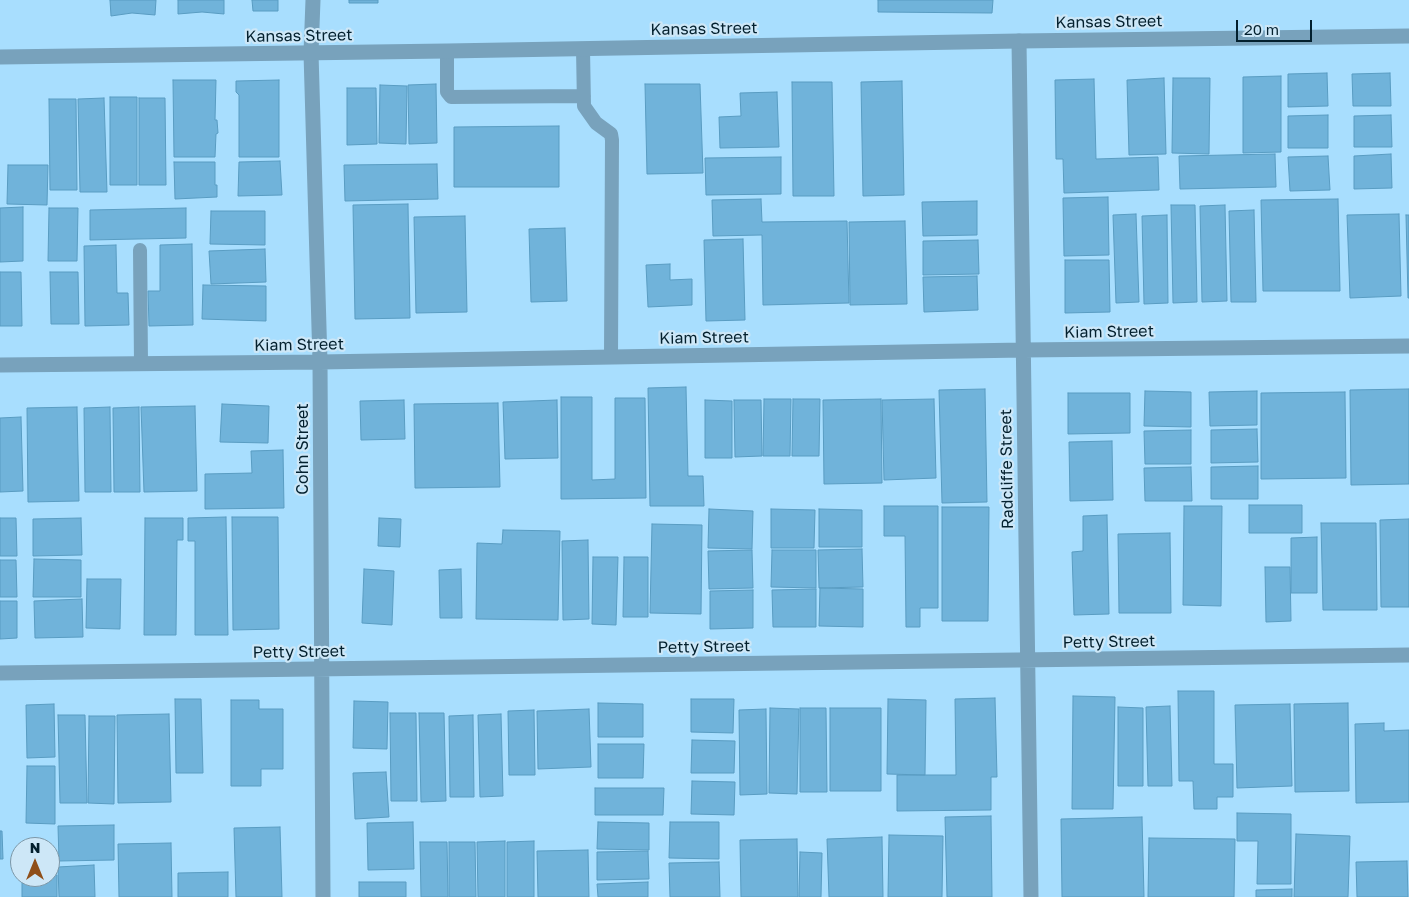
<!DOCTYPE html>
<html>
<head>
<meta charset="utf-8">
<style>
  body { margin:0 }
  #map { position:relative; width:1409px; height:897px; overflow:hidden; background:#a8defe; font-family:"Golos Text",sans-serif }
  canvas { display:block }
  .north { position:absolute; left:10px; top:837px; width:50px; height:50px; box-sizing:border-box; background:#cde7f7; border:1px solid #7c97a7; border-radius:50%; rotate:0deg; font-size:14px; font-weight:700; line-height:20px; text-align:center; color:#03202e }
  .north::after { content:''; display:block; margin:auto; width:18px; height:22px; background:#8f4f19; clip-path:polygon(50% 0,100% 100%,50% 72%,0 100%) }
  .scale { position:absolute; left:1236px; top:20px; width:76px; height:22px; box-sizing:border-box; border:2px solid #03202e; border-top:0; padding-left:6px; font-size:15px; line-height:18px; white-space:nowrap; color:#03202e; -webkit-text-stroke:4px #cde7f7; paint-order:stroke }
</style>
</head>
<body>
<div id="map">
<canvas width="1409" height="897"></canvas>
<div class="north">N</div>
<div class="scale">20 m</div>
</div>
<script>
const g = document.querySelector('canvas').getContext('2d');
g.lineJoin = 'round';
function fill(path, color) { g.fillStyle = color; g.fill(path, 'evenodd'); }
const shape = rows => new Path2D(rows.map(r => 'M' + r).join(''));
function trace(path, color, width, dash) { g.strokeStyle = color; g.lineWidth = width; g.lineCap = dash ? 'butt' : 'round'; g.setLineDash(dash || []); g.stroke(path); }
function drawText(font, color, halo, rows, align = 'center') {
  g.font = font + ' "Golos Text",sans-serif'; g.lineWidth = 4.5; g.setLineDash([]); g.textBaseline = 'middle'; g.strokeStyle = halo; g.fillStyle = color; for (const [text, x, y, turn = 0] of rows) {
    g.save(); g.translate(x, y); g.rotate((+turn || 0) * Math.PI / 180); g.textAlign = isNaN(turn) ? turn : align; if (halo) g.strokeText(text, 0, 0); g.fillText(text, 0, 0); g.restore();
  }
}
const building = shape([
  [110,0,156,0,155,15,132,13,111,16,110,0],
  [178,0,224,0,224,14,202,12,178,14,178,0],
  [252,0,278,0,278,11,253,11,252,0],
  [349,0,378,0,378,3,349,3,349,0],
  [878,0,993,0,992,13,878,12,878,0],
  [1327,73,1328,106,1288,107,1288,74,1327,73],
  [1390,73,1391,106,1353,106,1352,74,1390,73],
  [1281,76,1281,152,1243,153,1243,77,1281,76],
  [1164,78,1166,154,1129,155,1127,80,1164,78],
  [1173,78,1210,78,1209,154,1172,153,1173,78],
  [1094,79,1096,159,1158,157,1159,190,1064,193,1063,159,1056,159,1055,80,1094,79],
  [173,80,216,80,215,120,217,120,218,133,216,134,215,157,174,157,173,80],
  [279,80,279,157,239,157,239,95,236,92,236,81,279,80],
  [902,81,904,195,863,196,861,82,902,81],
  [792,82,832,82,834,196,793,196,792,82],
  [436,84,437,143,409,144,408,85,436,84],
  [645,84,700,84,703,173,647,174,645,84],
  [380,85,407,86,406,144,379,143,380,85],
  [347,88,376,88,377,144,347,145,347,88],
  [777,92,779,147,720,148,719,117,741,116,740,93,777,92],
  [110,97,137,97,137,185,110,185,110,97],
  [104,98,107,192,80,192,78,99,104,98],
  [139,98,165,98,166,185,139,185,139,98],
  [49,99,76,99,77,190,50,190,49,99],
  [1328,115,1328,148,1288,148,1288,116,1328,115],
  [1391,115,1392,147,1354,147,1354,116,1391,115],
  [559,126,559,187,454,187,454,127,559,126],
  [1275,154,1276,187,1180,189,1179,156,1275,154],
  [1391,154,1392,188,1354,189,1354,156,1391,154],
  [1328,156,1330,190,1290,191,1288,157,1328,156],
  [781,157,781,194,706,195,705,158,781,157],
  [280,161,282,195,238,196,239,162,280,161],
  [174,162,215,162,215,185,217,185,217,197,175,199,174,162],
  [437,164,438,199,345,201,344,165,437,164],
  [8,165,48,165,47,205,7,204,8,165],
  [1108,197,1109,255,1064,256,1063,198,1108,197],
  [761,199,762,222,847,221,849,303,763,305,762,235,713,236,712,200,761,199],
  [1338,199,1340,291,1263,291,1261,200,1338,199],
  [977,201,977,235,923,236,922,202,977,201],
  [408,204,410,318,355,319,353,205,408,204],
  [1171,205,1195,205,1197,302,1173,303,1171,205],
  [1225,205,1227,301,1202,302,1200,206,1225,205],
  [23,207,23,261,0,262,0,208,23,207],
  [49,208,78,208,77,261,48,261,49,208],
  [186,208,186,238,90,240,90,210,186,208],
  [1254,210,1256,302,1231,302,1229,211,1254,210],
  [211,211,265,211,265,245,210,244,211,211],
  [1136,214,1139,302,1116,303,1113,215,1136,214],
  [1399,214,1401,296,1350,298,1347,215,1399,214],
  [1167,215,1168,303,1144,304,1142,216,1167,215],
  [1406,215,1409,215,1409,298,1408,298,1406,215],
  [465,216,467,312,416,313,414,217,465,216],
  [905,221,907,304,850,305,849,222,905,221],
  [565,228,567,301,531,302,529,229,565,228],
  [743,239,745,320,706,321,704,240,743,239],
  [978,240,979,274,923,275,923,241,978,240],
  [192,244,193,325,149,326,148,291,160,291,160,245,192,244],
  [116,245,117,293,128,293,129,325,85,326,84,246,116,245],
  [265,249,266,282,211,284,209,251,265,249],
  [1065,260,1109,260,1110,312,1065,313,1065,260],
  [670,264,670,280,692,279,692,305,648,307,646,265,670,264],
  [0,272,21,272,22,326,0,326,0,272],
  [50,272,78,272,79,324,51,324,50,272],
  [977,276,978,310,924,312,923,277,977,276],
  [203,285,266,286,266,321,202,319,203,285],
  [686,387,688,476,703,476,704,506,650,506,648,388,686,387],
  [985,389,987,502,942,503,939,390,985,389],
  [1409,389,1409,484,1351,485,1350,390,1409,389],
  [1145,391,1191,392,1191,427,1144,426,1145,391],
  [1257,391,1257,425,1210,426,1209,392,1257,391],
  [1345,392,1346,478,1261,479,1261,393,1345,392],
  [1068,393,1130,393,1130,433,1068,434,1068,393],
  [561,397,592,397,592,480,615,479,615,398,645,398,646,498,561,499,561,397],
  [764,399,791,399,790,456,763,456,764,399],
  [793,399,820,399,819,456,792,456,793,399],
  [881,399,882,483,824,484,823,400,881,399],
  [934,399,936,478,884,480,882,400,934,399],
  [404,400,405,439,361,440,360,401,404,400],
  [557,400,558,458,505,459,503,402,557,400],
  [705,400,732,401,732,458,705,458,705,400],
  [734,400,761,400,762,456,735,457,734,400],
  [498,403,500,487,415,488,414,404,498,403],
  [222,404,269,406,268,443,220,442,222,404],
  [195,406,197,491,144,492,141,407,195,406],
  [77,407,79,501,28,502,27,408,77,407],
  [110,407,111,492,85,492,84,408,110,407],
  [139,407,140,492,114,492,113,408,139,407],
  [21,417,23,491,0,492,0,418,21,417],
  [1257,429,1258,462,1211,463,1211,430,1257,429],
  [1191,430,1191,464,1145,464,1144,431,1191,430],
  [1112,441,1113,500,1070,501,1069,442,1112,441],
  [283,450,284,508,205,509,205,474,252,473,251,451,283,450],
  [1258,466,1258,499,1211,499,1211,467,1258,466],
  [1191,467,1192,501,1145,501,1144,468,1191,467],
  [1249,505,1302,505,1302,533,1249,533,1249,505],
  [884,506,938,506,938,608,920,608,920,627,906,627,905,536,884,536,884,506],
  [1184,506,1222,506,1221,606,1183,605,1184,506],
  [942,507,989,507,988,621,942,621,942,507],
  [709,509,753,511,752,549,708,548,709,509],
  [771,509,815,510,814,548,771,548,771,509],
  [819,509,862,510,862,547,819,547,819,509],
  [1107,515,1109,614,1074,615,1072,552,1083,551,1083,516,1107,515],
  [226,517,228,635,195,635,195,541,188,541,188,518,226,517],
  [232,517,278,517,279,629,233,630,232,517],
  [0,518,16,518,17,556,0,556,0,518],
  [81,518,82,555,33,556,33,519,81,518],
  [145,518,183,518,183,540,177,540,176,635,144,635,145,518],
  [379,518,401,519,400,547,378,546,379,518],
  [1409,519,1409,607,1381,607,1380,520,1409,519],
  [1321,523,1376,523,1377,610,1323,610,1321,523],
  [652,524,702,525,701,614,650,613,652,524],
  [503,530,560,531,558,620,476,619,477,543,502,544,503,530],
  [1170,533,1171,613,1119,613,1118,534,1170,533],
  [1317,537,1317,593,1291,593,1291,538,1317,537],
  [588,540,589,619,563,620,562,541,588,540],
  [862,549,863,587,819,588,818,550,862,549],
  [752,550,753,588,709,589,708,551,752,550],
  [772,550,816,550,816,588,771,587,772,550],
  [593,557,618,557,616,625,592,624,593,557],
  [624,557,648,557,648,617,623,617,624,557],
  [34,559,81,560,81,597,33,597,34,559],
  [0,560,16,560,17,597,0,597,0,560],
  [1265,567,1290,567,1291,621,1266,622,1265,567],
  [364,569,394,571,392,625,362,623,364,569],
  [461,569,462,618,440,618,439,570,461,569],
  [87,579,121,579,120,629,86,628,87,579],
  [820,588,863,589,863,627,819,626,820,588],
  [816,589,816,627,773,627,772,590,816,589],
  [753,590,753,628,710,629,710,591,753,590],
  [82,599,83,637,35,638,34,601,82,599],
  [0,601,17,601,17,638,0,639,0,601],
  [1178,691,1214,691,1214,764,1233,764,1233,797,1217,797,1217,809,1194,809,1193,781,1179,781,1178,691],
  [1073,696,1115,697,1113,809,1072,809,1073,696],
  [995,698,997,777,991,777,991,810,897,811,897,775,956,775,955,699,995,698],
  [175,699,201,699,203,773,176,773,175,699],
  [691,699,734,699,733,733,691,732,691,699],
  [888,699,926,700,925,775,887,774,888,699],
  [231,700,259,700,259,709,283,709,283,769,261,769,261,786,231,786,231,700],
  [354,701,388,702,387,749,353,748,354,701],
  [598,703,643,704,643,737,598,737,598,703],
  [1348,703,1349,791,1295,792,1294,704,1348,703],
  [54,704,55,757,27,758,26,705,54,704],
  [1290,704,1292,786,1237,788,1235,705,1290,704],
  [1170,706,1172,786,1148,786,1146,707,1170,706],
  [1118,707,1143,708,1143,786,1118,786,1118,707],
  [770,708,799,709,797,794,769,793,770,708],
  [800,708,826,708,827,792,800,792,800,708],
  [830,708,881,708,881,791,830,791,830,708],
  [589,709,591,767,538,769,537,711,589,709],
  [766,709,767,794,740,795,739,710,766,709],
  [534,710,535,775,509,775,508,711,534,710],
  [390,713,416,713,417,801,391,801,390,713],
  [419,713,444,713,446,801,421,802,419,713],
  [169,714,171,802,118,803,117,715,169,714],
  [501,714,503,796,480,797,478,715,501,714],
  [58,715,85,715,87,803,60,803,58,715],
  [473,715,474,797,450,797,449,716,473,715],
  [89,716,115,716,114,804,88,803,89,716],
  [1384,723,1384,731,1409,730,1409,802,1356,803,1355,724,1384,723],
  [692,740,735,741,734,773,691,773,692,740],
  [598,744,644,744,643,778,598,778,598,744],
  [27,766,55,766,55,824,26,823,27,766],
  [386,772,389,817,355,819,353,773,386,772],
  [692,781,735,782,734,815,691,814,692,781],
  [595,788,664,788,663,815,595,815,595,788],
  [1237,813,1291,814,1291,884,1257,884,1258,841,1237,841,1237,813],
  [991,816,992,897,947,897,945,817,991,816],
  [1142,817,1144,897,1062,897,1061,819,1142,817],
  [413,822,414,869,368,870,367,823,413,822],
  [598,822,649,823,649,850,597,849,598,822],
  [670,822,719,822,719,859,669,858,670,822],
  [114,825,114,860,59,861,58,826,114,825],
  [280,827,282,897,236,897,234,828,280,827],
  [0,831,2,831,3,859,0,859,0,831],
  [1296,834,1350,836,1348,897,1294,897,1296,834],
  [889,835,943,836,942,897,888,897,889,835],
  [882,837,883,897,829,897,827,839,882,837],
  [1149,838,1235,839,1234,897,1148,897,1149,838],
  [797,839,798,897,741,897,740,840,797,839],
  [505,841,505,897,478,897,477,842,505,841],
  [534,841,534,897,507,897,507,842,534,841],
  [420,842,447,842,448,897,421,897,420,842],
  [449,842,475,842,476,897,449,897,449,842],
  [171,843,172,897,119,897,118,844,171,843],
  [588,850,589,897,538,897,537,851,588,850],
  [648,851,649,879,597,880,597,852,648,851],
  [800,852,822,853,821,897,799,897,800,852],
  [1407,861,1408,897,1357,897,1356,862,1407,861],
  [719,862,720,897,670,897,669,863,719,862],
  [94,865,95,897,59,897,58,867,94,865],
  [228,872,228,897,178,897,178,873,228,872],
  [50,875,57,875,57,897,22,897,22,877,50,877,50,875],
  [359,882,406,882,406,897,359,897,359,882],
  [648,882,648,897,598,897,597,884,648,882],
  [1292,889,1292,897,1256,897,1256,890,1292,889]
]);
const service = shape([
  [583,49,584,106,596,123,611,134,612,140,611,357],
  [447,51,447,92,451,97,584,96],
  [140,250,141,364]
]);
const minor = shape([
  [313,0,311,53,320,362,323,897],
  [1019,41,1031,897],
  [0,365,320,362,1023,350,1409,346],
  [0,673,1409,655]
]);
const tertiary = shape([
  [0,57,447,51,1019,41,1409,36]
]);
const streetNames = [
  ["Kansas Street",1109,22,-1],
  ["Kansas Street",704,29,-1],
  ["Kansas Street",299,36,-1],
  ["Kiam Street",1109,332,-1],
  ["Kiam Street",704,338,-1],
  ["Kiam Street",299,345,-1],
  ["Cohn Street",303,449,-90],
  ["Radcliffe Street",1007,469,-91],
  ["Petty Street",1109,642,-1],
  ["Petty Street",704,647,-1],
  ["Petty Street",299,652,-1]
];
fill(building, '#70b3da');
trace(building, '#599cc2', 1);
trace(service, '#78a2bc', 14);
trace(minor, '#78a2bc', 15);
trace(tertiary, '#78a2bc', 15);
drawText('16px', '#03202e', '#cde7f7', streetNames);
</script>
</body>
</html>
